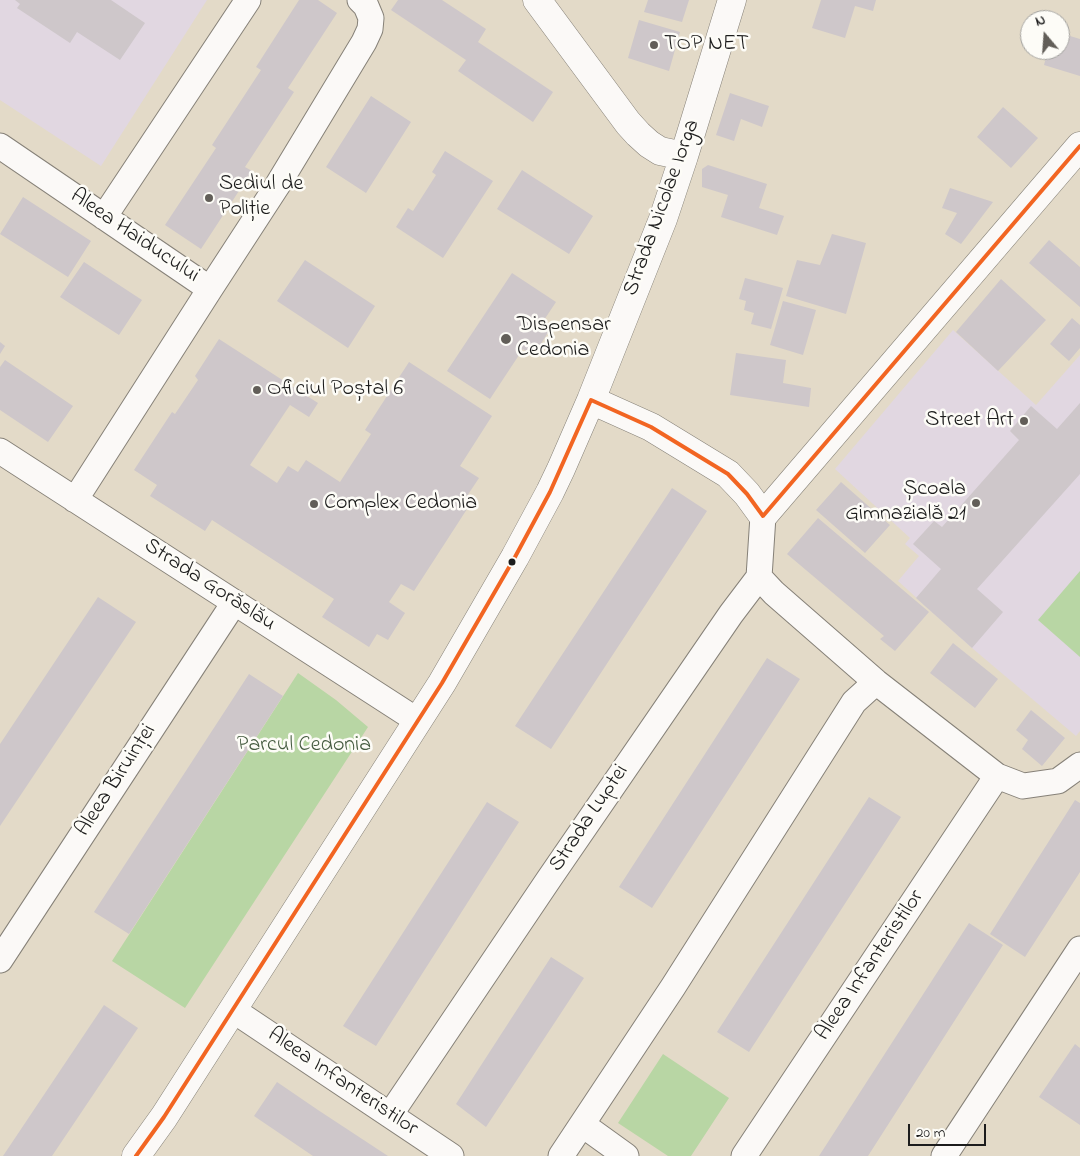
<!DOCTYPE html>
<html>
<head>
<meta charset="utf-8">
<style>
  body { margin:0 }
  #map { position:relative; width:1080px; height:1156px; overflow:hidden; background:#e3dac8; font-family:"Indie Flower",sans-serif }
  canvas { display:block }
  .north { position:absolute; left:1020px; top:10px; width:50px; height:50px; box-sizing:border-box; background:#fdfcf7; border:1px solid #a3a29f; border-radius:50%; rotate:342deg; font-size:14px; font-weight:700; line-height:20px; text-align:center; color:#1c1c1c }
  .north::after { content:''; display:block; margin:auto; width:18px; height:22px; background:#625e58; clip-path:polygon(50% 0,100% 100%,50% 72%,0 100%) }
  .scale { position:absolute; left:908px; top:1124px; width:78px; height:22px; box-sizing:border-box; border:2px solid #1c1c1c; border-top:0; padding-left:6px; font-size:15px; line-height:18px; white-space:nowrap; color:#1c1c1c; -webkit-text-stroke:4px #fdfcf7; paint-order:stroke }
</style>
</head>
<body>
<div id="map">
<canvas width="1080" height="1156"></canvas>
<div class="north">N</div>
<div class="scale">20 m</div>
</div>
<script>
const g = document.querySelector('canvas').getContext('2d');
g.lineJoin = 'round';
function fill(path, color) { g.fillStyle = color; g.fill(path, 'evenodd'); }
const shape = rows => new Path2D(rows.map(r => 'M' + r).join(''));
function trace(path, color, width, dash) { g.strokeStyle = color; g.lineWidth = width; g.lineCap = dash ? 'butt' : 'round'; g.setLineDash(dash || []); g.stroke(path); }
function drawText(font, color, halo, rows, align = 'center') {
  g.font = font + ' "Indie Flower",sans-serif'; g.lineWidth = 5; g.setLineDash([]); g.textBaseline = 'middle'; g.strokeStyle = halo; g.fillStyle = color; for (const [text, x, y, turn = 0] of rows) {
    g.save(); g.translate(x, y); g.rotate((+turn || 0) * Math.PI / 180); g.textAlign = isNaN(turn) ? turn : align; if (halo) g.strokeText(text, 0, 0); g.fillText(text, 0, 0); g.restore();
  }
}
const built = shape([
  [0,0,207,0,101,166,0,100],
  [953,330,1036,405,1080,355,1080,731,1076,736,972,648,898,581,919,556,905,544,910,538,835,469]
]);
const green = shape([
  [1080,571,1080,657,1038,620],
  [298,673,336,700,368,727,185,1008,112,961],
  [663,1054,729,1098,691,1156,668,1156,618,1123]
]);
const building = shape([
  [15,0,111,0,145,23,120,60,77,32,70,43,17,8,20,4],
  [299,0,318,0,337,13,288,88,294,92,245,167,252,171,201,249,165,225,216,148,212,145,261,70,256,67],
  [398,0,442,0,486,29,478,42,553,92,533,122,458,71,466,60,391,10],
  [648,0,689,0,682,22,644,12],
  [821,0,876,0,873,11,855,6,845,38,812,28],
  [639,20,680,32,669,71,628,58],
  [1060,33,1080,39,1080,76,1044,65,1048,50,1060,50],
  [730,93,769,106,762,127,741,119,734,141,716,135],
  [371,96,411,122,366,193,326,167],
  [1003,107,1038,138,1011,168,977,137],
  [445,151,493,181,443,258,396,227,408,208,413,211,436,175,432,172],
  [708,165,767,184,759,208,784,216,777,235,721,217,728,195,702,187,702,169],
  [522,170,593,216,569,254,497,209],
  [950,188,993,202,961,244,945,234,957,213,942,208],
  [23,197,91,241,68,277,0,234],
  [832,234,866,243,846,314,786,296,797,260,820,265],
  [1049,240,1080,267,1080,307,1029,263],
  [305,260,375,306,348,348,277,301],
  [84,262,142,300,119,335,60,297],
  [512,273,556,302,542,323,551,328,533,356,523,349,490,399,447,371],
  [745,278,783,288,771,329,751,324,754,313,744,310,746,301,739,299],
  [1001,279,1046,320,998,371,956,332],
  [783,301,816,310,803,355,770,345],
  [1072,318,1080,325,1080,348,1069,361,1050,344],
  [219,339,318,403,309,417,290,405,250,465,277,483,288,466,298,472,306,460,340,482,371,434,365,430,409,362,492,416,460,466,479,478,463,502,469,506,414,591,401,584,389,602,405,613,388,640,377,634,369,647,322,617,334,599,212,520,205,531,150,496,157,485,134,470,172,412,175,414,198,380,195,376],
  [0,342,5,346,0,354],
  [736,353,786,360,783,383,811,388,809,407,730,395],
  [5,360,73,406,48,442,0,410,0,367],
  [1080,403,1080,474,977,589,1003,612,972,648,916,598,941,569,913,544,934,521,942,527,1019,440,1010,431,1031,406,1057,429],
  [841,482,890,525,865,553,816,510],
  [672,488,707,511,551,749,515,726],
  [818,518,929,612,895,651,880,639,884,636,787,554],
  [98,597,136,622,0,826,0,744],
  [953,643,998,679,975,708,930,673],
  [767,658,800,679,652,908,619,887],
  [249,674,283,696,129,934,94,912],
  [1031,710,1065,738,1042,766,1022,749,1028,740,1016,730],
  [869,797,901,817,749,1052,717,1032],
  [1075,800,1080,803,1080,872,1025,957,990,934],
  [487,802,519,822,376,1046,343,1026],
  [969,923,1003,945,868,1156,819,1156],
  [551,957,584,978,486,1127,456,1104],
  [104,1005,138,1028,52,1156,3,1156],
  [1075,1044,1080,1048,1080,1125,1039,1097],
  [277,1082,318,1110,388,1156,313,1156,254,1116]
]);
const street = shape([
  [0,146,210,289],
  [104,217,248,0],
  [0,451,418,721],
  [75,500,210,289,277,186,364,42,370,29,371,18,366,6,360,0],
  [759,577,774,593,876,682,997,776,1023,786,1058,781,1080,765],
  [0,960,234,603],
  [233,1010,451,1156],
  [390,1115,549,879,731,614,759,577,763,516],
  [583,1125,626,1156],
  [561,1156,673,987,854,702,876,682],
  [744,1156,997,776],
  [944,1156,1080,949]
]);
const secondary = shape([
  [537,0,628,123,638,134,649,144,660,151,684,156],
  [591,400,651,427,728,474,747,494,763,516,1080,146],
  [136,1156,164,1117,442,683,515,557,550,492,561,469,591,400,663,219,684,156,732,0]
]);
const bus1 = shape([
  [136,1156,164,1117,442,683,515,557,550,492,591,400,651,427,728,474,747,494,763,516,1080,146]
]);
const markers = [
  [654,45,5,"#625e58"],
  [209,198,5,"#625e58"],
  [506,339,6,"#625e58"],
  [257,390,5,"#625e58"],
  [1024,421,5,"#625e58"],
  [976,503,5,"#625e58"],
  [314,504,5,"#625e58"],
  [512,562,4.5,"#1c1c1c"]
];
const poiNames = [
  ["TOP NET",664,45],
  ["Sediul de",219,185],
  ["Poliție",219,210],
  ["Dispensar",517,326],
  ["Cedonia",517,351],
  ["Oficiul Poștal 6",267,390],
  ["Street Art",1014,421,"right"],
  ["Școala",966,490,"right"],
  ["Gimnazială 21",966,515,"right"],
  ["Complex Cedonia",324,504]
];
const streetNames = [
  ["Strada Nicolae Iorga",663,208,-70],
  ["Aleea Haiducului",134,237,34],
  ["Strada Gorăslău",209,586,33],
  ["Aleea Biruinței",117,781,-57],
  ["Strada Luptei",590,819,-56],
  ["Aleea Infanteristilor",871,966,-56],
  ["Aleea Infanteristilor",342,1083,34]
];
const parkNames = [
  ["Parcul Cedonia",304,746]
];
fill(built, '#e1d7e1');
fill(green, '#b8d6a4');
fill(building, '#cec7ca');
trace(street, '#868178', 27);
trace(secondary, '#868178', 29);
trace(street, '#fbf9f7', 25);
trace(secondary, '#fbf9f7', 28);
trace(bus1, '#f26522', 4);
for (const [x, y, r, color] of markers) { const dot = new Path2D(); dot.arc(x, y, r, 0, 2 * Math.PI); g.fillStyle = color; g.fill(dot); trace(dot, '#fdfcf7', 2); }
drawText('22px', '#1c1c1c', '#fdfcf7', poiNames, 'left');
drawText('22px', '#1c1c1c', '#fdfcf7', streetNames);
drawText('22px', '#465c41', '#fdfcf7', parkNames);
</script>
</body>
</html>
